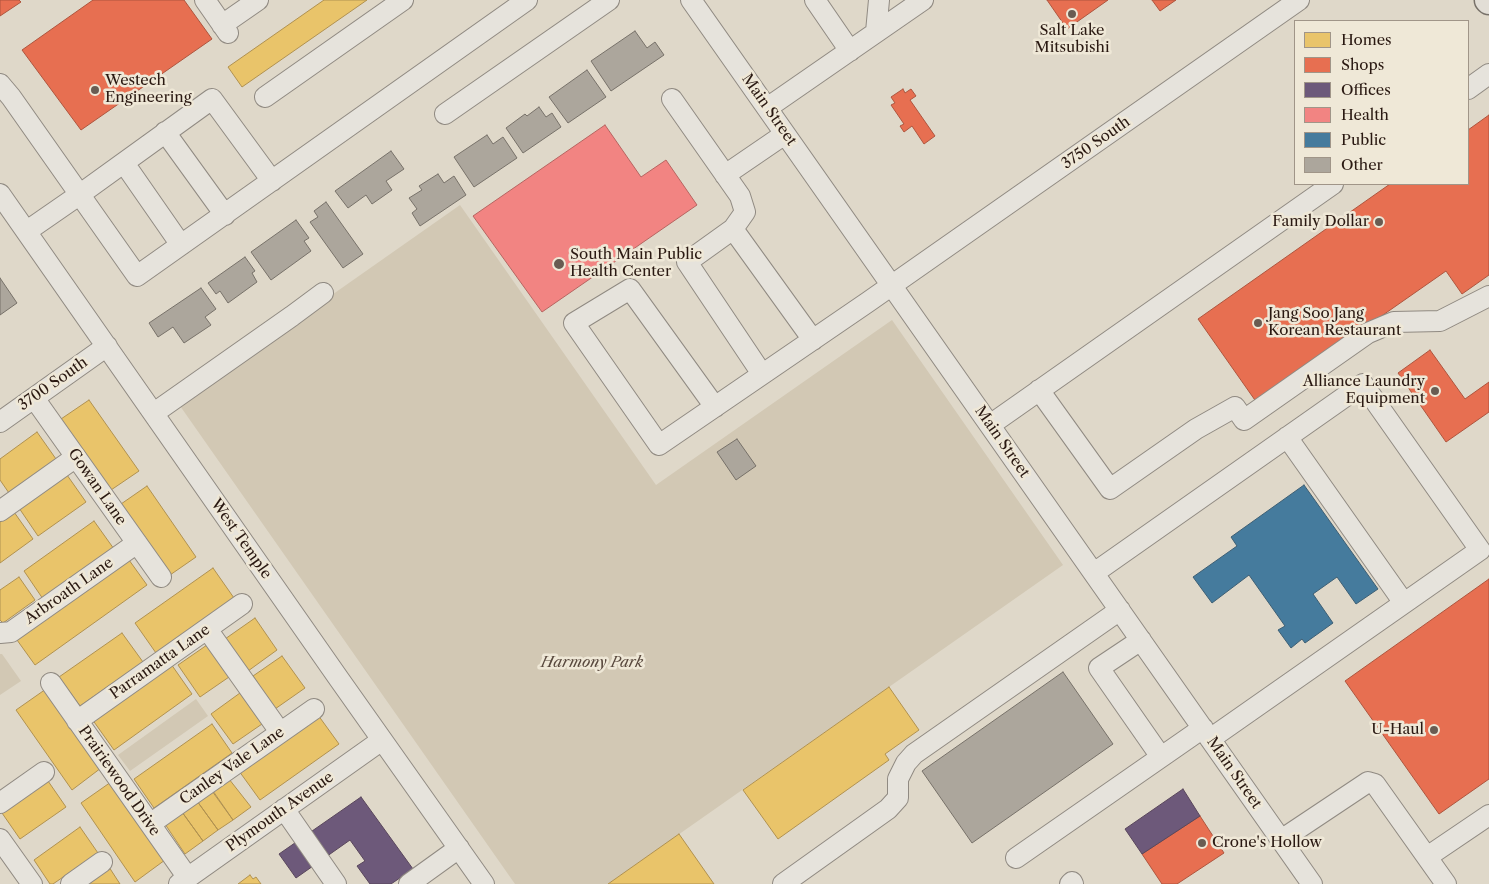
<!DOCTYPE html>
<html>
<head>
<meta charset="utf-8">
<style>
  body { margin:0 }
  #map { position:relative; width:1489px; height:884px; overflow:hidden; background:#dfd8c9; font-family:"Libre Caslon Text",serif }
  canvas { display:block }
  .legend { position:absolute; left:1294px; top:20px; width:175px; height:165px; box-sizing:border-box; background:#efe8d7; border:1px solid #a09588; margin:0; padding:6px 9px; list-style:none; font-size:15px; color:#2a1912 }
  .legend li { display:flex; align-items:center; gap:10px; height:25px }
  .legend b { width:25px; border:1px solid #a09588 }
</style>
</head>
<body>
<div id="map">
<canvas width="1489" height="884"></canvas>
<ul class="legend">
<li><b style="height:14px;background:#e9c46a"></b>Homes</li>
<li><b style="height:14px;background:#e76f51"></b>Shops</li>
<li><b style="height:14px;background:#6d597a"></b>Offices</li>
<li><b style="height:14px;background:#f28482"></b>Health</li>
<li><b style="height:14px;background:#457b9d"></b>Public</li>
<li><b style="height:14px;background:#aca69c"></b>Other</li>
</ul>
</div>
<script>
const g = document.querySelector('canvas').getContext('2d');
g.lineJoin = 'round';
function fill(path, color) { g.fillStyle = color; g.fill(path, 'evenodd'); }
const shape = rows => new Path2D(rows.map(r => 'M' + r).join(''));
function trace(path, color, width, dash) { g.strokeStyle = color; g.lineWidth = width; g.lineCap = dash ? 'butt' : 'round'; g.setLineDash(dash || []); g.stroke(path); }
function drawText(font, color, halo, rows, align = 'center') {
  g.font = font + ' "Libre Caslon Text",serif'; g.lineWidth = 5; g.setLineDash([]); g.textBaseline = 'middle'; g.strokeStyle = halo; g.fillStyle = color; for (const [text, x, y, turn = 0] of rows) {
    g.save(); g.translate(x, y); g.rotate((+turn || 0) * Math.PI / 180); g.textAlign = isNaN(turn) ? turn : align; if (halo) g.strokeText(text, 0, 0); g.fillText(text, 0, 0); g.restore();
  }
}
const green = shape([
  [460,205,656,485,892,320,1063,565,608,884,515,884,178,403],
  [0,654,2,654,21,681,0,695],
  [196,699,208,716,130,771,118,755]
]);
const homes = shape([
  [324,0,367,0,242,87,228,67,324,0],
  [89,400,139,471,111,490,61,419,89,400],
  [37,432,56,459,9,493,0,480,0,459,37,432],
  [67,475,86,502,38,536,19,508,67,475],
  [147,486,196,557,170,575,121,504,147,486],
  [14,512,33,539,0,563,0,522,14,512],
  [94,521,114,549,43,599,24,571,94,521],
  [129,560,147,585,35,665,17,640,129,560],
  [213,568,234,598,156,653,135,623,213,568],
  [19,577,35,600,3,623,0,620,0,590,19,577],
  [255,618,277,650,248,671,225,639,255,618],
  [122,633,143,662,80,706,59,677,122,633],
  [207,645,229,677,200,697,178,665,207,645],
  [282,656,305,688,275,709,253,676,282,656],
  [171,664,192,694,114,750,92,719,171,664],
  [889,687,919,730,885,754,889,760,778,839,743,790,889,687],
  [46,689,101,768,72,790,16,710,46,689],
  [240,693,262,724,233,744,211,714,240,693],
  [318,715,339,744,260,800,239,771,318,715],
  [212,724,232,753,154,808,134,779,212,724],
  [229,779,251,807,233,820,212,791,229,779],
  [48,781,66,807,20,839,2,813,48,781],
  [111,782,165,860,135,882,81,803,111,782],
  [213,791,233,820,218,830,197,801,213,791],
  [197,801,218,830,203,841,182,812,197,801],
  [182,812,203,841,185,854,165,824,182,812],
  [80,827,98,853,53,884,50,884,34,860,80,827],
  [679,834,714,884,608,884,679,834],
  [109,867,120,884,85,884,109,867],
  [250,875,253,879,256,877,261,884,238,884,250,875]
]);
const shops = shape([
  [0,0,19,0,21,2,0,16,0,0],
  [93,0,184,0,212,39,81,130,22,50,93,0],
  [1047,0,1108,0,1067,29,1047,0],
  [1152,0,1176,0,1160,11,1152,0],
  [903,89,905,93,911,89,916,96,910,100,935,136,924,144,912,126,904,132,900,126,904,124,891,105,895,103,891,97,903,89],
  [1489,115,1489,275,1462,294,1446,271,1257,403,1198,319,1390,184,1468,184,1468,130,1489,115],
  [1430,350,1465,399,1489,382,1489,412,1446,442,1398,373,1430,350],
  [1489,579,1489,779,1439,814,1345,681,1489,579],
  [1200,816,1224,853,1177,884,1162,884,1142,854,1200,816]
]);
const offices = shape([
  [1183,789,1200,816,1142,854,1125,829,1183,789],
  [361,797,413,869,391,884,370,884,357,866,365,861,350,840,296,878,279,854,361,797]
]);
const health = shape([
  [605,125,641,177,666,160,697,205,542,312,473,216,605,125]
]);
const public = shape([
  [1304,485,1378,589,1356,604,1337,577,1313,594,1333,623,1305,643,1302,639,1291,648,1278,630,1285,626,1249,575,1212,603,1193,577,1237,546,1231,537,1304,485]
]);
const building = shape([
  [635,31,647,48,655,42,664,55,611,91,591,61,635,31],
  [587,70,606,97,568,123,549,97,587,70],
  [539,107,546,117,552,113,561,127,523,153,506,128,525,114,527,116,539,107],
  [487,135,493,144,503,137,517,158,474,187,454,157,487,135],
  [391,151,404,169,386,181,392,190,372,204,366,195,348,208,335,191,391,151],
  [438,174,444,183,454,176,466,195,420,226,412,213,417,209,409,198,422,190,419,186,438,174],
  [326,202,363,254,343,268,310,222,318,217,314,211,326,202],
  [296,220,309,238,304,241,311,251,271,280,251,252,296,220],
  [245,257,255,271,252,273,257,282,228,303,220,291,216,294,208,283,245,257],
  [0,278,17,303,0,315,0,278],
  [201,288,216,309,205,317,211,325,184,343,173,327,158,337,149,323,201,288],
  [737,439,756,466,736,480,717,452,737,439],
  [1063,672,1113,744,972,843,922,771,1063,672]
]);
const minor = shape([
  [205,0,228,33],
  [691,0,1312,884],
  [815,0,850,51],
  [222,25,258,0],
  [876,32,879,0],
  [0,84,11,97,137,276,527,0],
  [1468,89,1489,74],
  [265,97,403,0],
  [672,99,740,196,745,212,733,229,813,340],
  [767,108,923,0],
  [445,114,609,0],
  [165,132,225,215],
  [124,163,181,245],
  [725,175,785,134],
  [0,194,339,679,484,884],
  [733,229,687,262,762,374],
  [27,231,79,195,212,99,272,181],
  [1039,390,1110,489,1196,429,1235,407,1244,420,1368,333,1394,322,1440,321,1489,296],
  [34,398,161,577],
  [715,407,630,289,574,323,659,445,868,302,1299,0],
  [154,413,292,316,323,293],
  [0,422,107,346],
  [990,425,1333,184],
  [1287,437,1404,603],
  [0,511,76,457],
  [1094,573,1363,384,1480,550,1210,739],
  [207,629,280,732],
  [0,633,11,632,137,543],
  [1141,640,1099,668,1161,757],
  [51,683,188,878],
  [77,721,242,604],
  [0,803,44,772],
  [284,809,336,884],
  [150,824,314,709],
  [0,839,32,884],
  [1281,840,1368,782,1375,784,1446,884],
  [1427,857,1489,815],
  [1016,858,1203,728],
  [71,884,102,862],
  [179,884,382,740],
  [409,884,459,848],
  [783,884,888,809,898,798,898,779,906,763,914,754,1120,610],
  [1070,884,1072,882,1073,884]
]);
const major = shape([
  [1488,0,1489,1]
]);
const markers = [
  [1072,14,5,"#695c52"],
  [95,90,5,"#695c52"],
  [1379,222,5,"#695c52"],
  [559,264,6,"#695c52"],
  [1258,323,5,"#695c52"],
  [1435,391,5,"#695c52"],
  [1434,730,5,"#695c52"],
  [1202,843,5,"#695c52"]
];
const poiNames = [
  ["Salt Lake",1072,31,"center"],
  ["Mitsubishi",1072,48,"center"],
  ["Westech",105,81],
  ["Engineering",105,98],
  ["Family Dollar",1369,222,"right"],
  ["South Main Public",570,255],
  ["Health Center",570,272],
  ["Jang Soo Jang",1268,314],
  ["Korean Restaurant",1268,331],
  ["Alliance Laundry",1425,382,"right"],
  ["Equipment",1425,399,"right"],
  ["U-Haul",1424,730,"right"],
  ["Crone's Hollow",1212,843]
];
const streetNames = [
  ["Main Street",769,110,55],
  ["3750 South",1096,143,-35],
  ["3700 South",53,384,-35],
  ["Main Street",1002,442,55],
  ["Gowan Lane",97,487,55],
  ["West Temple",241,539,55],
  ["Arbroath Lane",69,591,-35],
  ["Parramatta Lane",160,662,-35],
  ["Canley Vale Lane",232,766,-35],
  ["Main Street",1234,773,55],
  ["Prairiewood Drive",119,781,55],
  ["Plymouth Avenue",280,812,-35]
];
const parkNames = [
  ["Harmony Park",592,663]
];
fill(green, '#d2c8b4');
fill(homes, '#e9c46a');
trace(homes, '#b09150', 1);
fill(shops, '#e76f51');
trace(shops, '#ae553e', 1);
fill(offices, '#6d597a');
trace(offices, '#59465b', 1);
fill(health, '#f28482');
trace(health, '#b66460', 1);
fill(public, '#457b9d');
trace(public, '#3d5e73', 1);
fill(building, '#aca69c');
trace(building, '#777169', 1);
trace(minor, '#908a82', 22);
trace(major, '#777169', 29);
trace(minor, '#e6e3dc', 20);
trace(major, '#e2ded6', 26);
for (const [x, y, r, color] of markers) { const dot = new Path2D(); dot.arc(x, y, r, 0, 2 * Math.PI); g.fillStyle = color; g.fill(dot); trace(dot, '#efe8d7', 2); }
drawText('15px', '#2a1912', '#efe8d7', poiNames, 'left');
drawText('15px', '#2a1912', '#efe8d7', streetNames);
drawText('italic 15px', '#59493e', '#efe8d7', parkNames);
</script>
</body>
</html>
